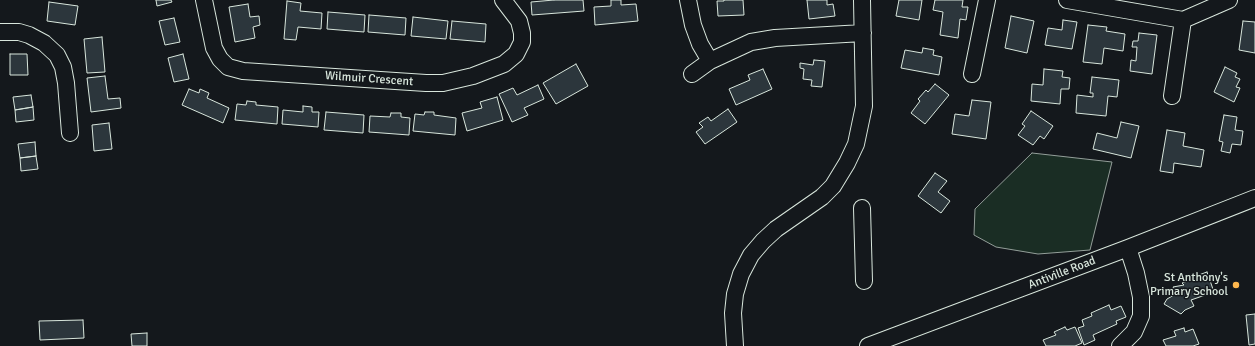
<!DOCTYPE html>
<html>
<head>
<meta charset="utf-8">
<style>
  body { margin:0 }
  canvas { display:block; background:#14181c }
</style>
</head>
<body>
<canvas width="1255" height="346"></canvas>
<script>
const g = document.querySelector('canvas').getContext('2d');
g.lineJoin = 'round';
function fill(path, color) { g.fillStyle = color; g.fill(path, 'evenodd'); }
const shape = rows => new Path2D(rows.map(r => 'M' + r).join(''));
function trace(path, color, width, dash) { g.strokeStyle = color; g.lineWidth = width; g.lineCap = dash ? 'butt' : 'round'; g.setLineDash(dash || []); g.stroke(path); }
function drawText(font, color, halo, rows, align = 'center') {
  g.font = font + ' Signika,sans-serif'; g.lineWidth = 3; g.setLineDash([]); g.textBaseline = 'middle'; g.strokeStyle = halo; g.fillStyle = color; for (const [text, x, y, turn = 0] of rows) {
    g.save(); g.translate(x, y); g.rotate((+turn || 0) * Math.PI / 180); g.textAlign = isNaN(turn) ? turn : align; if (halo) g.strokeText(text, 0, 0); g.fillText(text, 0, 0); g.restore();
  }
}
const green = shape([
  [1032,153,1112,162,1090,250,1038,254,996,247,974,235,975,209,1032,153]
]);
const building = shape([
  [156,0,171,0,172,2,157,6,156,0],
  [554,0,583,0,584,11,532,15,531,2,554,0],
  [611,0,621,0,621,5,636,4,638,21,595,25,594,7,611,6,611,0],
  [724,0,743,0,744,15,718,16,717,1,724,1,724,0],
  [807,0,827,0,827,5,833,4,835,16,809,19,807,0],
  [899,0,922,0,919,20,896,16,899,0],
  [935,0,963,0,962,7,968,7,966,20,960,19,958,38,940,35,943,12,933,10,935,0],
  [287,1,301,3,300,11,322,13,321,29,298,27,296,40,284,39,287,1],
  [49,2,78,6,75,25,47,21,49,2],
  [248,4,250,17,259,16,260,25,253,27,255,38,235,42,229,7,248,4],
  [328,12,365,15,364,32,327,29,328,12],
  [369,15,406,18,405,35,368,32,369,15],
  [1011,16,1034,21,1027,53,1005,48,1011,16],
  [413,17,448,21,446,39,411,36,413,17],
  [174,18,180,42,165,45,159,21,174,18],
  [1063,20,1077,22,1072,49,1045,45,1048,28,1062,30,1063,20],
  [452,21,486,24,485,42,450,39,452,21],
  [1243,21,1255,22,1255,53,1239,50,1243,21],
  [1088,25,1107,27,1106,31,1125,34,1123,51,1104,48,1102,64,1083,62,1088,25],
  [1139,33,1157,35,1152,74,1130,71,1131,60,1136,61,1137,47,1132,47,1133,41,1138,41,1139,33],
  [102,37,105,72,87,73,84,39,102,37],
  [923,48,934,50,933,55,942,57,939,75,901,68,905,50,922,53,923,48],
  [10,54,27,54,28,75,10,75,10,54],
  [183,54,189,79,174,82,168,58,183,54],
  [814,60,825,61,822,87,811,86,812,80,803,79,804,69,800,68,800,63,813,65,814,60],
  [576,64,588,86,556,104,543,83,576,64],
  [1225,67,1237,73,1235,77,1240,79,1236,87,1240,88,1234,102,1214,92,1225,67],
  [763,69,772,89,736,105,729,89,750,80,748,75,763,69],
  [1044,69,1063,71,1062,77,1070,78,1069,89,1061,89,1060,104,1031,101,1032,84,1043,85,1044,69],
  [105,76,108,99,120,98,121,108,91,112,87,78,105,76],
  [1092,77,1119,80,1117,97,1108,96,1106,116,1076,113,1077,95,1093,97,1093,93,1090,93,1092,77],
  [935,84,949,95,925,124,911,113,920,101,918,99,926,90,928,92,935,84],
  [538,85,544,99,524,108,528,115,512,122,499,94,513,88,517,95,538,85],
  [189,89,199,93,200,89,209,93,207,98,229,108,223,123,182,105,189,89],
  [31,95,33,107,15,110,13,97,31,95],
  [497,97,503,120,467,131,462,113,482,108,480,102,497,97],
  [972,100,991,102,986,139,952,134,955,114,969,116,972,100],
  [247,101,256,102,256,105,278,107,277,124,235,120,237,104,246,105,247,101],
  [303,106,312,107,312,112,319,112,318,127,282,124,283,110,303,112,303,106],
  [33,107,34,120,16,122,15,110,33,107],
  [728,109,737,122,705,144,696,132,703,127,699,123,708,117,711,121,728,109],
  [1031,111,1053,126,1044,139,1040,136,1033,145,1018,135,1025,126,1022,124,1031,111],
  [326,112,364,115,363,133,324,130,326,112],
  [425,112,434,112,434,115,456,118,455,135,413,131,415,114,424,115,425,112],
  [391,113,401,113,401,117,410,118,409,135,369,132,370,116,390,117,391,113],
  [1224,115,1237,117,1235,130,1243,131,1241,145,1232,144,1230,153,1221,151,1223,142,1219,141,1224,115],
  [1121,122,1139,126,1131,158,1093,149,1097,133,1117,138,1121,122],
  [109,123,112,149,94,151,92,125,109,123],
  [1167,130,1185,133,1183,146,1204,150,1201,167,1174,163,1173,173,1160,171,1167,130],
  [35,142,36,156,20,158,18,144,35,142],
  [36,156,38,169,21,171,20,158,36,156],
  [935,173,947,181,938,192,950,201,941,213,918,196,935,173],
  [1207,272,1214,292,1191,300,1194,306,1185,310,1181,314,1164,304,1167,299,1176,294,1173,287,1184,285,1182,283,1197,278,1196,276,1207,272],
  [1109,305,1111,310,1121,306,1126,317,1116,321,1117,324,1093,335,1095,340,1084,345,1078,328,1084,326,1082,320,1092,316,1091,313,1109,305],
  [1255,314,1255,344,1249,345,1246,315,1255,314],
  [83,320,84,338,40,340,39,321,83,320],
  [1065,327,1067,330,1075,327,1082,343,1075,346,1046,346,1043,340,1056,335,1054,332,1065,327],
  [1184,328,1185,332,1193,329,1199,344,1193,346,1166,346,1163,340,1176,336,1174,331,1184,328],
  [147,333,147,346,132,346,131,334,147,333]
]);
const minor = shape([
  [204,0,214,48,220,59,228,67,243,71,426,83,443,83,473,76,504,64,516,54,522,42,522,33,519,21,503,0],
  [688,0,693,25,700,44,710,61],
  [1067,0,1183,20,1229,0],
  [0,32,19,32,29,35,44,43,57,55,63,67,66,83,70,133],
  [692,74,710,61,751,42,775,38,863,33],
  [972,74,987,0],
  [1172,96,1183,20],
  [862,208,864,281],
  [735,346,733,313,735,294,741,274,751,255,763,241,776,229,822,197,833,186,847,163,856,144,864,106,862,0],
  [868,346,1128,248,1255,198],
  [1120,346,1134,332,1141,316,1141,297,1136,273,1128,248]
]);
const markers = [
  [1236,285,4,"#ffb74d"]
];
const streetNames = [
  ["Wilmuir Crescent",369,79,4],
  ["Antiville Road",1062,273,-21]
];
const poiNames = [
  ["St Anthony's",1228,278],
  ["Primary School",1228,292]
];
fill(green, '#1a2d24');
trace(green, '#939e99', 1);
fill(building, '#2c363c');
trace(building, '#d8e6dc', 1);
trace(minor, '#d8e6dc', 18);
trace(minor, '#14181c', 16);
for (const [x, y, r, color] of markers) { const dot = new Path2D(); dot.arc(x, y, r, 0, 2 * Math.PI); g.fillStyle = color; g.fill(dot); trace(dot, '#14181c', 1.5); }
drawText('12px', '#d8e6dc', '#14181c', streetNames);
drawText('12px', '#d8e6dc', '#14181c', poiNames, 'right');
</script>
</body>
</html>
